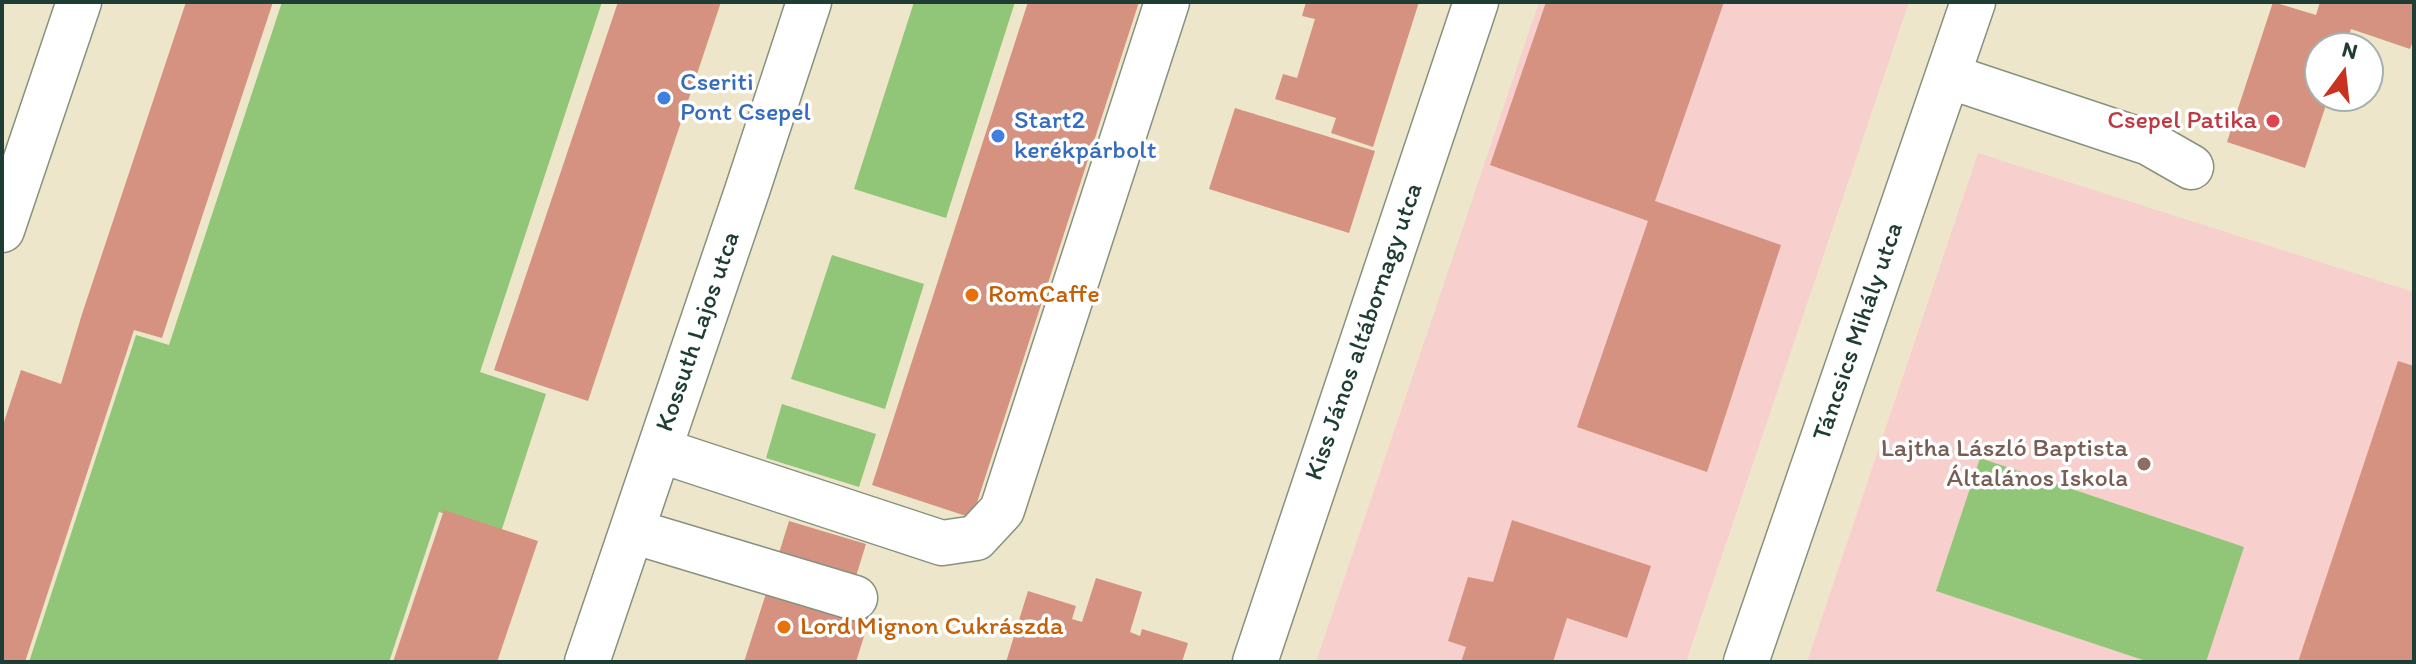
<!DOCTYPE html>
<html>
<head>
<meta charset="utf-8">
<style>
  body { margin:0 }
  #map { position:relative; width:2416px; height:664px; overflow:hidden; background:#eee6ca; font-family:Itim,sans-serif }
  canvas { display:block }
  .frame { position:absolute; inset:0; border:4px solid #1f3d34; pointer-events:none }
  .north { position:absolute; left:2304px; top:32px; width:80px; height:80px; box-sizing:border-box; background:#fff; border:2px solid #a5b1ae; border-radius:50%; rotate:15deg; font-size:22px; font-weight:700; line-height:32px; text-align:center; color:#1f3d34 }
  .north::after { content:''; display:block; margin:auto; width:28px; height:36px; background:#c8321e; clip-path:polygon(50% 0,100% 100%,50% 72%,0 100%) }
</style>
</head>
<body>
<div id="map">
<canvas width="2416" height="664"></canvas>
<div class="frame"></div>
<div class="north">N</div>
</div>
<script>
const g = document.querySelector('canvas').getContext('2d');
g.lineJoin = 'round';
function fill(path, color) { g.fillStyle = color; g.fill(path, 'evenodd'); }
const shape = rows => new Path2D(rows.map(r => 'M' + r).join(''));
function trace(path, color, width, dash) { g.strokeStyle = color; g.lineWidth = width; g.lineCap = dash ? 'butt' : 'round'; g.setLineDash(dash || []); g.stroke(path); }
function drawText(font, color, halo, rows, align = 'center') {
  g.font = font + ' Itim,sans-serif'; g.lineWidth = 7; g.setLineDash([]); g.textBaseline = 'middle'; g.strokeStyle = halo; g.fillStyle = color; for (const [text, x, y, turn = 0] of rows) {
    g.save(); g.translate(x, y); g.rotate((+turn || 0) * Math.PI / 180); g.textAlign = isNaN(turn) ? turn : align; if (halo) g.strokeText(text, 0, 0); g.fillText(text, 0, 0); g.restore();
  }
}
const built = shape([
  [1539,2,1909,2,1686,662,1316,662],
  [1978,153,2414,292,2414,662,1807,662]
]);
const green = shape([
  [282,2,602,2,480,372,546,394,501,532,439,512,389,662,29,662,136,335,169,345],
  [914,2,1015,2,946,218,854,189],
  [832,255,924,284,885,409,791,379],
  [782,404,876,434,859,487,766,458],
  [1980,458,2244,547,2206,662,2149,662,1936,591]
]);
const building = shape([
  [186,2,273,2,162,338,134,330,25,662,2,662,2,428,21,370,61,384,82,314],
  [618,2,721,2,588,401,494,370],
  [1028,2,1139,2,972,518,872,485],
  [1306,2,1419,2,1373,147,1331,133,1336,118,1275,99,1283,74,1297,78,1315,19,1302,16],
  [1546,2,1724,2,1655,201,1781,245,1707,472,1577,427,1648,221,1490,165],
  [2273,2,2316,15,2320,2,2414,2,2414,38,2410,49,2351,29,2345,48,2320,48,2320,96,2329,96,2305,168,2227,142],
  [1235,108,1375,151,1349,233,1209,189],
  [2398,361,2414,366,2414,662,2298,662],
  [444,510,538,541,497,662,393,662],
  [1512,520,1651,566,1627,638,1567,618,1553,662,1461,662,1466,647,1448,641,1468,577,1493,582],
  [789,521,866,544,853,586,776,563],
  [1096,578,1142,592,1130,632,1140,636,1142,629,1188,643,1182,662,1006,662,1028,591,1076,606,1072,619,1082,622],
  [769,584,870,617,856,662,744,662]
]);
const minor = shape([
  [1948,76,2149,143,2191,167],
  [2,230,79,2],
  [659,450,942,543,976,538,1002,510,1167,2],
  [632,531,855,598],
  [587,662,747,191,809,2],
  [1255,662,1476,2],
  [1746,662,1973,2]
]);
const markers = [
  [664,98,8,"#3f7fe0"],
  [2273,121,8,"#e0444e"],
  [998,136,8,"#3f7fe0"],
  [972,295,8,"#e8710a"],
  [2144,464,8,"#8d6e63"],
  [784,627,8,"#e8710a"]
];
const shopNames = [
  ["Cseriti",680,83],
  ["Pont Csepel",680,113],
  ["Start2",1014,121],
  ["kerékpárbolt",1014,151]
];
const healthNames = [
  ["Csepel Patika",2257,121]
];
const foodNames = [
  ["RomCaffe",988,295],
  ["Lord Mignon Cukrászda",800,627]
];
const streetNames = [
  ["Kossuth Lajos utca",699,332,-71],
  ["Kiss János altábornagy utca",1365,332,-71],
  ["Táncsics Mihály utca",1859,332,-71]
];
const educationNames = [
  ["Lajtha László Baptista",2128,449],
  ["Általános Iskola",2128,479]
];
fill(built, '#f7d0ce');
fill(green, '#91c577');
fill(building, '#d69281');
trace(minor, '#86927f', 47);
trace(minor, '#fff', 44);
for (const [x, y, r, color] of markers) { const dot = new Path2D(); dot.arc(x, y, r, 0, 2 * Math.PI); g.fillStyle = color; g.fill(dot); trace(dot, '#fff', 3); }
drawText('26px', '#366cbe', '#fff', shopNames, 'left');
drawText('26px', '#be3a42', '#fff', healthNames, 'right');
drawText('26px', '#c56008', '#fff', foodNames, 'left');
drawText('26px', '#1f3d34', '#fff', streetNames);
drawText('26px', '#785e54', '#fff', educationNames, 'right');
</script>
</body>
</html>
